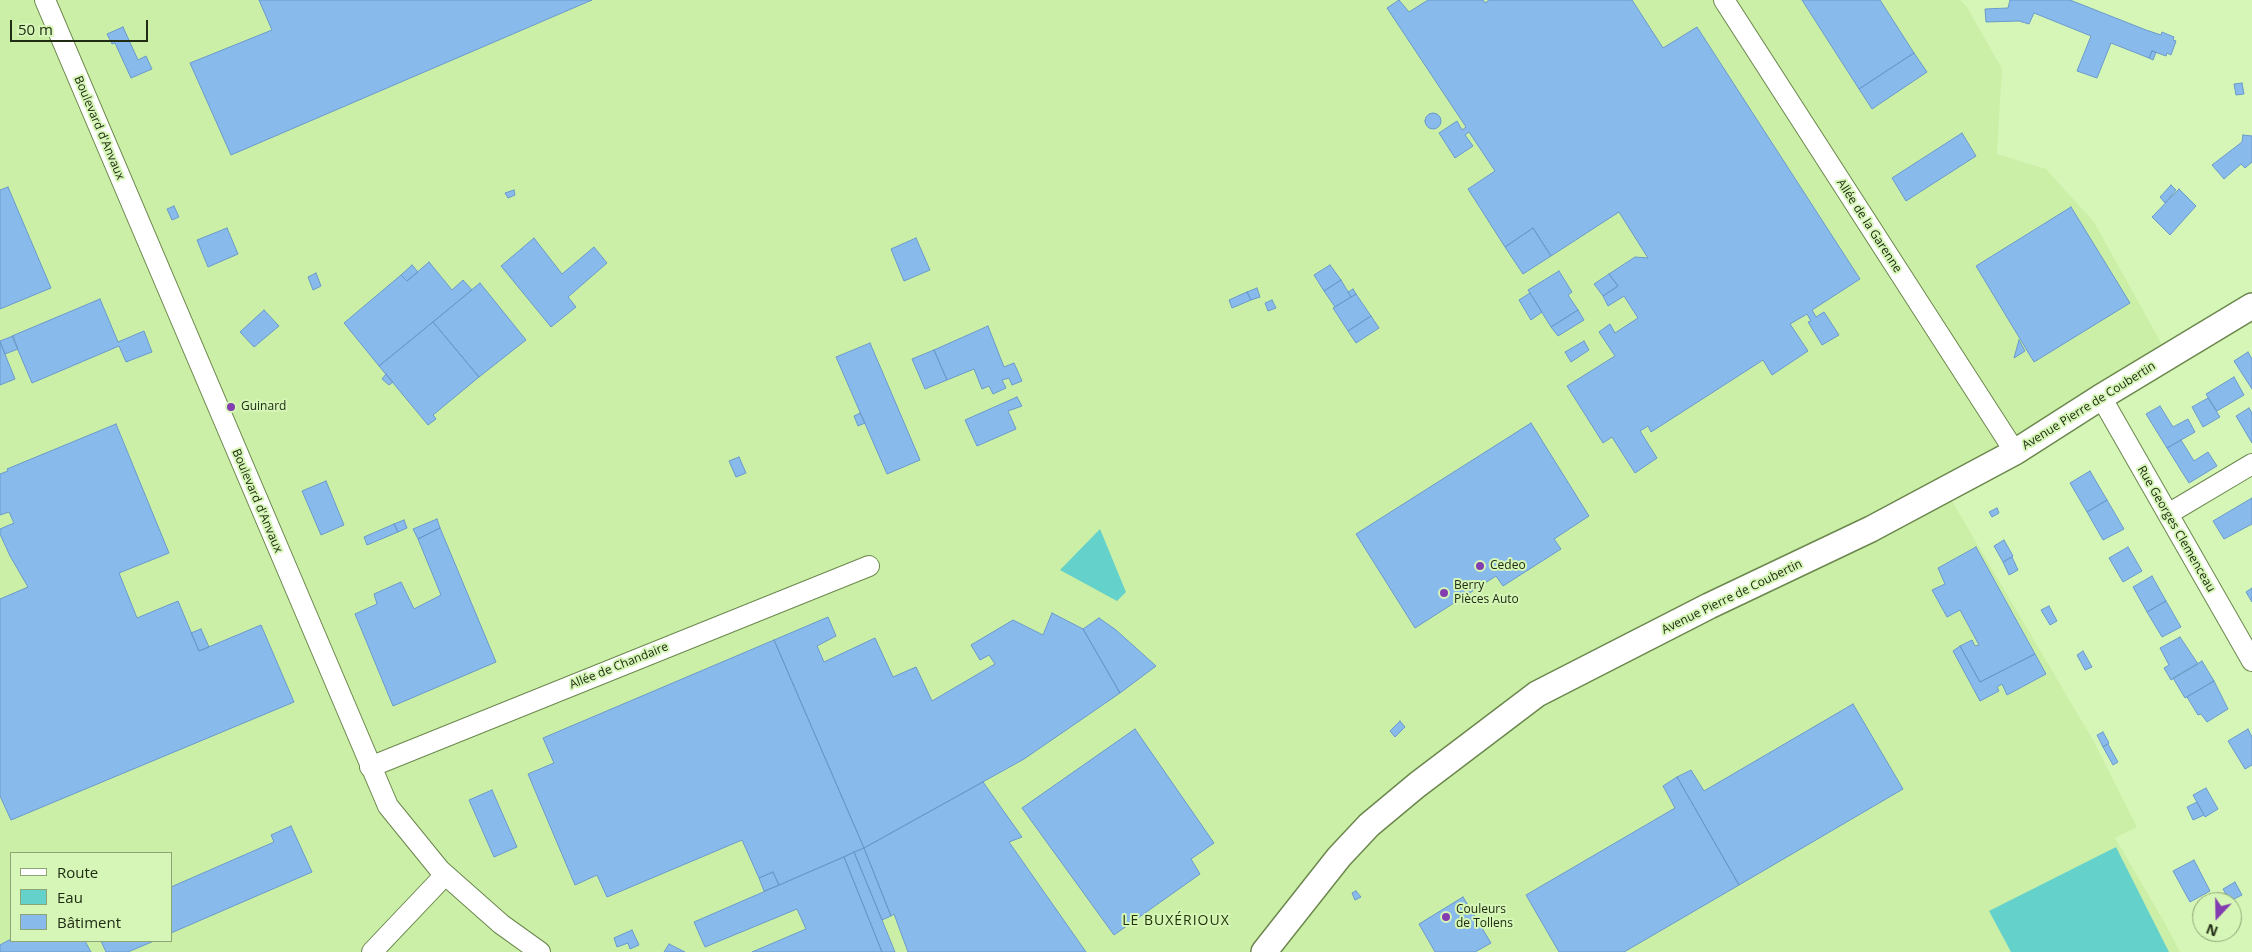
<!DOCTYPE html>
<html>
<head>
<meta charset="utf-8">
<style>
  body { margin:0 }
  #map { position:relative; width:2252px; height:952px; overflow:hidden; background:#d6f6b7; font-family:"Open Sans",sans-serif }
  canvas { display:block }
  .legend { position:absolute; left:10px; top:852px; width:162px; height:90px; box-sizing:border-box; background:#d6f6b7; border:1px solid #8da575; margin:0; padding:6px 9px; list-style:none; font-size:15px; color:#202c13 }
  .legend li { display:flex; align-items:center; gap:10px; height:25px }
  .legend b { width:25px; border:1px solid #8da575 }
  .north { position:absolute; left:2192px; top:892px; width:50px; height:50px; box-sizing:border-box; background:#d6f6b7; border:1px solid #8da575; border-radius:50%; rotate:201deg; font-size:14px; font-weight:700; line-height:20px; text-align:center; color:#202c13 }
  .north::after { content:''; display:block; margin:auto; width:18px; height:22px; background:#843db0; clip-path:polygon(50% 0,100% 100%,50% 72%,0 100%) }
  .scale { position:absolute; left:10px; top:20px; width:138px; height:22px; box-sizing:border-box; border:2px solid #202c13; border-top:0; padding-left:6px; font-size:15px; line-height:18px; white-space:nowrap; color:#202c13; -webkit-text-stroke:4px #d6f6b7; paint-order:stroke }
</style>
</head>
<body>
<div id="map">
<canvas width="2252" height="952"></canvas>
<ul class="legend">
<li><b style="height:6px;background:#fff"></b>Route</li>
<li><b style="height:14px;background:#64d2cb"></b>Eau</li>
<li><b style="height:14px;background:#89baec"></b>Bâtiment</li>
</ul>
<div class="north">N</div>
<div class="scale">50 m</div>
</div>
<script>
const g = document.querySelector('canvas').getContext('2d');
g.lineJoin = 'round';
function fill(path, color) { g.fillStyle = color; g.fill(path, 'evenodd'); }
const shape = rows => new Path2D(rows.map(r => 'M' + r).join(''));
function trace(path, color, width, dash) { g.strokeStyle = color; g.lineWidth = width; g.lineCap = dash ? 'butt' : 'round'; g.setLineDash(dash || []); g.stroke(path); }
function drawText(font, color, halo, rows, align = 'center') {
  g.font = font + ' "Open Sans",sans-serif'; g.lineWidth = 4; g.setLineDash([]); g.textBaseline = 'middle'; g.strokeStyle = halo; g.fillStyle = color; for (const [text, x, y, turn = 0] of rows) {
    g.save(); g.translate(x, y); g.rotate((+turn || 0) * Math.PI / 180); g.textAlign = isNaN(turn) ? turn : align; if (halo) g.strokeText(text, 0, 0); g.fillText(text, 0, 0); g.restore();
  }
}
const built = shape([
  [0,0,1960,0,1967,7,2002,69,1997,154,2046,169,2094,222,2164,348,1970,464,1942,484,2093,740,2137,827,2115,838,2166,925,2180,952,0,952],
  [11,853,171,853,171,941,11,941]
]);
const water = shape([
  [1100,529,1126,592,1117,601,1060,570],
  [2116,847,2169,952,2011,952,1989,911]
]);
const building = shape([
  [259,0,592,0,231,155,190,63,272,30,259,0],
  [1399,0,1409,12,1428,0,1483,0,1485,3,1489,0,1632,0,1663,48,1697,27,1860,279,1812,310,1816,317,1824,312,1839,335,1822,345,1808,322,1811,321,1807,314,1790,324,1808,351,1772,375,1763,360,1651,432,1648,426,1640,431,1657,458,1635,473,1612,437,1603,443,1567,386,1615,356,1599,332,1610,324,1615,333,1638,318,1624,296,1608,306,1603,296,1618,286,1609,274,1635,257,1648,258,1619,212,1551,256,1533,228,1505,247,1468,189,1495,171,1469,132,1465,135,1473,146,1455,158,1439,133,1457,121,1462,130,1466,127,1387,8,1399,0],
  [1802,0,1880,0,1914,53,1859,89,1802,0],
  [2010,0,2070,0,2146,30,2161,35,2162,32,2174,37,2173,40,2176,41,2171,55,2167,53,2166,56,2152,51,2149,58,2111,43,2097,78,2077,71,2091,36,2034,13,2029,24,2019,21,1986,22,1985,9,2008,8,2010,0],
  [123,27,138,60,146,56,152,69,131,78,115,43,112,44,107,34,123,27],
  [2152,51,2156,52,2153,60,2149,58,2152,51],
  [1914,53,1927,72,1872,109,1859,89,1914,53],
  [2242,83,2244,94,2236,95,2234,84,2242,83],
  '1425 121a8 8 0 1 1 16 0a8 8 0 1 1-16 0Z',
  [1962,133,1976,156,1906,201,1892,178,1962,133],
  [2243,135,2252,136,2252,162,2245,168,2241,164,2224,179,2212,165,2242,142,2243,135],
  [2171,185,2176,190,2165,203,2160,197,2171,185],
  [8,187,51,288,0,309,0,190,8,187],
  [2179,189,2196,206,2170,235,2152,217,2179,189],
  [514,190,515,195,508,198,505,193,514,190],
  [174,206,179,217,172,220,167,209,174,206],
  [2071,207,2130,303,2034,362,1976,266,2071,207],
  [227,228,238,254,208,267,197,240,227,228],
  [1533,228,1551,256,1523,274,1505,247,1533,228],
  [534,238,562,274,594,247,607,263,568,297,576,307,551,327,501,266,534,238],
  [916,238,930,270,904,281,891,249,916,238],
  [429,262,452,290,463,280,472,290,379,366,344,323,401,275,407,281,429,262],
  [412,265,418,272,407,281,401,275,412,265],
  [1330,265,1341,280,1324,291,1314,275,1330,265],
  [1559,271,1572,292,1568,295,1578,310,1551,327,1528,290,1559,271],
  [316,273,321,286,313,290,308,277,316,273],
  [1609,274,1618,286,1603,296,1594,284,1609,274],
  [1341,280,1351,297,1335,307,1324,291,1341,280],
  [480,283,526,340,479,377,433,322,480,283],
  [1257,288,1260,297,1251,300,1247,292,1257,288],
  [1353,289,1356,294,1351,297,1348,292,1353,289],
  [1247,292,1251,300,1232,308,1229,300,1247,292],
  [1530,293,1542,312,1531,320,1519,300,1530,293],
  [1356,294,1371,316,1348,331,1333,308,1356,294],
  [100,299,118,342,144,331,152,352,126,362,119,346,32,383,12,336,100,299],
  [1272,300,1276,308,1268,311,1265,303,1272,300],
  [264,310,279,326,254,347,240,332,264,310],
  [1578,310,1584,320,1558,336,1551,327,1578,310],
  [1371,316,1379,328,1356,343,1348,331,1371,316],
  [433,322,479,377,433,415,436,419,428,425,379,366,433,322],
  [988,326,1004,367,1014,363,1022,381,1012,385,1009,378,1002,380,1006,388,993,394,989,386,982,389,974,369,947,380,934,350,988,326],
  [13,336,18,349,5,354,0,341,13,336],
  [2019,340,2025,351,2014,358,2019,340],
  [1584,341,1589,350,1571,362,1565,352,1584,341],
  [0,342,15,379,0,385,0,342],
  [870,343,920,460,887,474,836,357,870,343],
  [934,350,947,380,925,389,912,359,934,350],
  [2248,352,2252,359,2252,389,2234,361,2248,352],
  [386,374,393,382,389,385,382,379,386,374],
  [2234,377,2244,395,2217,411,2206,394,2234,377],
  [1017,397,1022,406,1008,411,1016,429,977,446,965,420,1017,397],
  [2208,398,2220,417,2203,427,2192,407,2208,398],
  [2160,406,2173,427,2188,419,2195,432,2167,448,2146,414,2160,406],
  [2249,408,2252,413,2252,443,2236,416,2249,408],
  [860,413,865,423,858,426,854,416,860,413],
  [1531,423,1589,516,1554,539,1561,549,1503,586,1496,576,1415,628,1356,534,1531,423],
  [116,424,169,553,119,573,137,618,178,601,199,651,261,625,294,702,11,820,0,796,0,599,28,587,10,556,0,534,0,529,14,523,9,512,0,515,0,474,8,471,7,469,116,424],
  [2181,440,2194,461,2208,452,2217,466,2189,483,2167,448,2181,440],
  [739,457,746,473,736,477,729,461,739,457],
  [2090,471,2107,500,2087,512,2070,483,2090,471],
  [326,481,344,525,321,535,302,491,326,481],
  [2252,498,2252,524,2224,539,2213,521,2252,498],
  [2107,500,2124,529,2103,540,2087,512,2107,500],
  [1997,508,1999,513,1992,517,1989,512,1997,508],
  [437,519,440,528,418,539,413,529,437,519],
  [404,520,407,528,398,532,394,524,404,520],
  [394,524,398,532,367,545,364,537,394,524],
  [440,528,496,662,393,706,355,614,377,604,374,594,401,582,414,609,441,595,418,539,440,528],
  [2004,540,2013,556,2003,562,1994,546,2004,540],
  [1976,547,2035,654,1980,682,1960,646,1972,640,1975,646,1979,645,1960,610,1947,617,1932,590,1945,584,1938,568,1976,547],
  [2128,547,2142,571,2123,582,2109,558,2128,547],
  [2012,557,2018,570,2009,575,2003,562,2012,557],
  [2152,576,2166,601,2147,612,2133,587,2152,576],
  [2252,588,2252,602,2246,592,2252,588],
  [2166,601,2181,627,2162,637,2147,612,2166,601],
  [2049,606,2057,621,2050,625,2041,610,2049,606],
  [1052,613,1083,629,1120,693,1024,759,864,848,774,640,828,617,836,636,817,646,824,662,875,638,893,677,916,667,932,701,995,664,989,655,980,660,971,645,1013,620,1043,635,1052,613],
  [1099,618,1116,630,1156,666,1120,693,1083,629,1099,618],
  [201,629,209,647,199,651,191,633,201,629],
  [2180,637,2198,664,2171,680,2164,668,2169,665,2160,648,2180,637],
  [774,640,864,848,779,885,773,872,759,878,742,840,607,897,597,875,575,885,528,774,554,763,543,738,774,640],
  [1960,646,1980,682,2035,654,2046,674,2007,695,2002,684,1997,687,1999,691,1980,701,1953,651,1960,646],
  [2083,651,2092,667,2085,670,2077,655,2083,651],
  [2202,661,2214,681,2185,698,2173,678,2202,661],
  [2214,681,2228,709,2207,722,2201,714,2198,715,2187,697,2214,681],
  [1853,704,1903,789,1739,885,1677,777,1691,770,1704,791,1853,704],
  [1400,721,1405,727,1395,737,1390,731,1400,721],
  [1135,729,1214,843,1191,859,1200,874,1114,935,1022,808,1135,729],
  [2248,729,2252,737,2252,765,2245,769,2228,741,2248,729],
  [2103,732,2109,743,2103,747,2097,735,2103,732],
  [2108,744,2118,762,2113,765,2103,747,2108,744],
  [1677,777,1739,885,1624,952,1559,952,1526,895,1675,808,1663,786,1677,777],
  [983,782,1022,837,1009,842,1086,952,908,952,894,914,891,916,864,848,983,782],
  [2206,788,2218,809,2205,817,2193,795,2206,788],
  [492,790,517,847,494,857,469,800,492,790],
  [2197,802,2204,815,2193,820,2187,807,2197,802],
  [291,826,312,872,171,933,171,887,274,842,271,835,291,826],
  [864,848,891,916,882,920,854,852,864,848],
  [854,852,882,920,895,952,882,952,844,857,854,852],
  [844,857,882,952,752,952,806,929,797,909,705,947,694,922,844,857],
  [2194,860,2210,891,2190,902,2173,871,2194,860],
  [773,872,779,885,764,891,759,878,773,872],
  [2235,882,2242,895,2230,901,2223,889,2235,882],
  [1356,891,1361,897,1355,900,1352,893,1356,891],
  [1463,897,1491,943,1475,952,1435,952,1419,924,1463,897],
  [632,930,639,945,630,949,628,943,617,947,614,938,632,930],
  [11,939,11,941,85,941,91,952,0,952,0,945,11,939],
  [101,941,154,941,128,952,106,952,101,941],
  [669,944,685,952,664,952,669,944]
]);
const minor = shape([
  [45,0,388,806,440,870,501,924,540,952],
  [1724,0,2015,452],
  [2101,397,2252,661],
  [2168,514,2252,464],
  [370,767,869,566],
  [372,952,445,875]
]);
const tertiary = shape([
  [1264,952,1339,857,1369,825,1417,785,1537,694,1709,606,1871,529,2015,452,2101,397,2252,306]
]);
const markers = [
  [231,407,5,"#843db0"],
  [1480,566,5,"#843db0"],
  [1444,593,5,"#843db0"],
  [1446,917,5,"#843db0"]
];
const streetNames = [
  ["Boulevard d'Anvaux",99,128,67],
  ["Allée de la Garenne",1869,226,57],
  ["Avenue Pierre de Coubertin",2089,406,-32],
  ["Boulevard d'Anvaux",257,501,67],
  ["Rue Georges Clemenceau",2176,529,60],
  ["Avenue Pierre de Coubertin",1732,597,-26],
  ["Allée de Chandaire",619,666,-22]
];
const poiNames = [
  ["Guinard",241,407],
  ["Cedeo",1490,566],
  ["Berry",1454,586],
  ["Pièces Auto",1454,600],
  ["Couleurs",1456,910],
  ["de Tollens",1456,924]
];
const neighbourhoodNames = [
  ["LE BUXÉRIOUX",1176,921]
];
fill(built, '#ccefa8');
fill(water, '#64d2cb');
fill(building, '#89baec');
trace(building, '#6a9aca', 1);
trace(minor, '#6b874d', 22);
trace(tertiary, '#6b874d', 28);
trace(minor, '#fff', 20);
trace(tertiary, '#fff', 25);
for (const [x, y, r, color] of markers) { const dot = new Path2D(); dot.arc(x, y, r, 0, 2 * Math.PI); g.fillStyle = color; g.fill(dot); trace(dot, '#d6f6b7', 2); }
drawText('12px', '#202c13', '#d6f6b7', streetNames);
drawText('12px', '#202c13', '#d6f6b7', poiNames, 'left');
g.letterSpacing = '1px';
drawText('14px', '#223508', '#d6f6b7', neighbourhoodNames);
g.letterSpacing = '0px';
</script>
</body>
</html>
